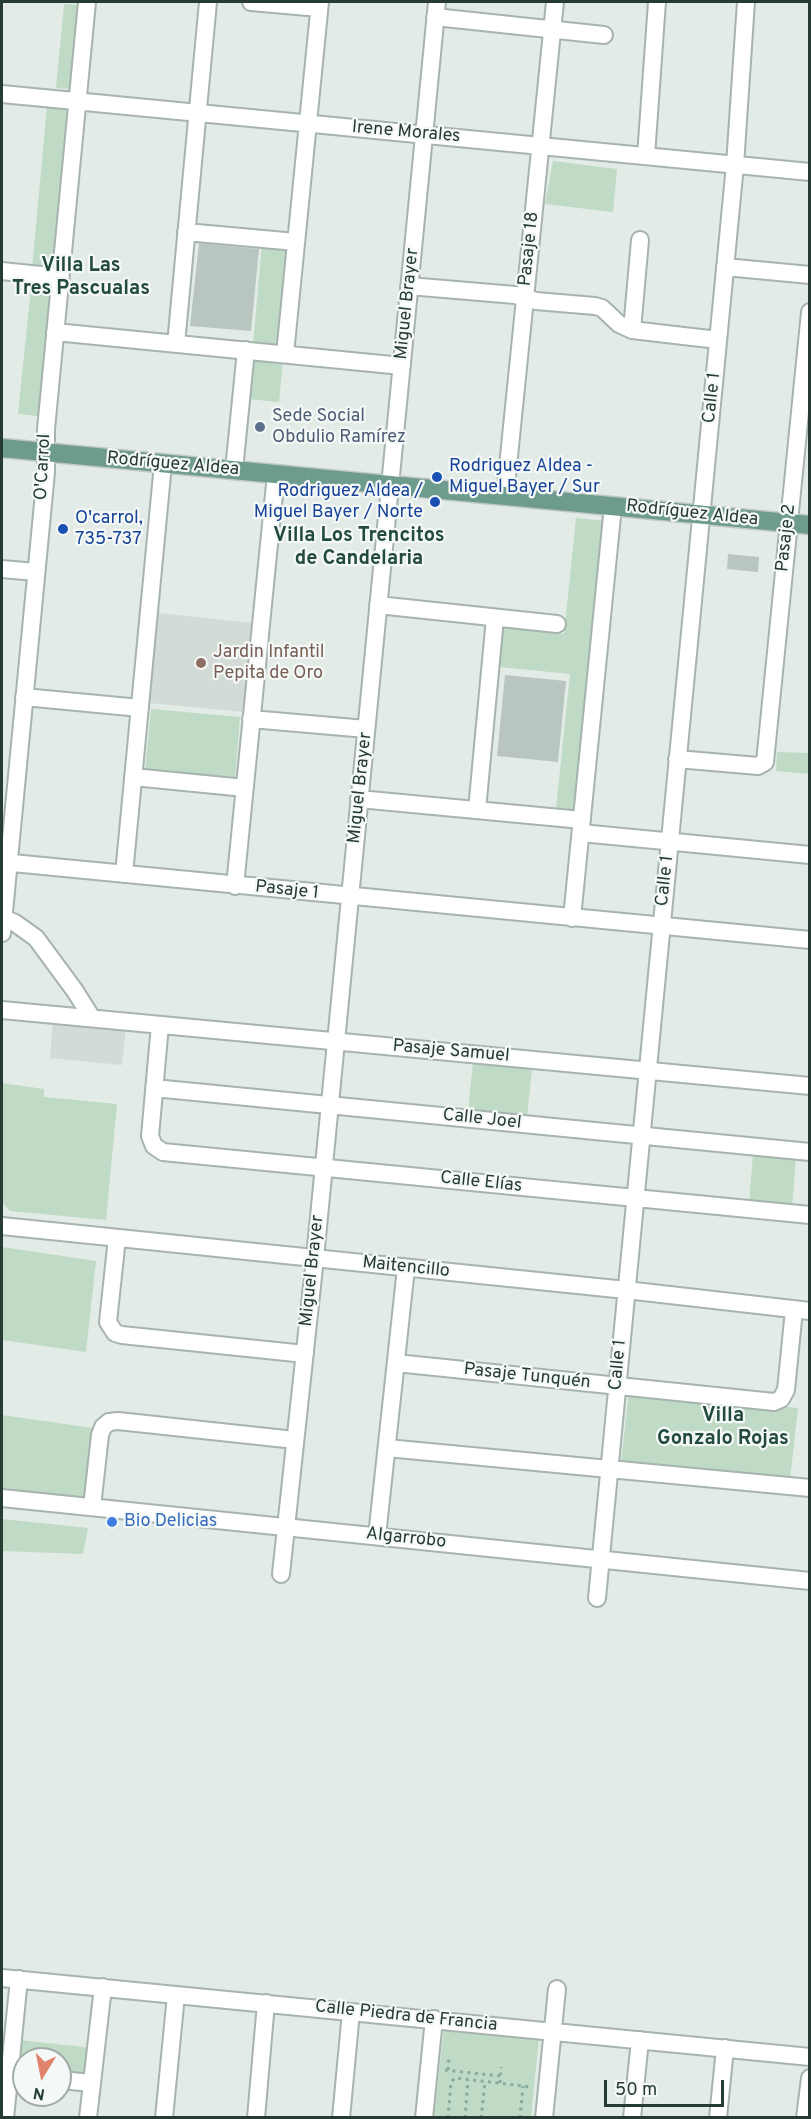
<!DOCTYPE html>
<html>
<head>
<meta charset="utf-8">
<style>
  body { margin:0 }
  #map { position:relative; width:811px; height:2119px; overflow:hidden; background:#e3ebe7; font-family:Overpass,sans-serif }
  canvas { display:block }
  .frame { position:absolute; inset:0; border:3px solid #253b34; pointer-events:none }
  .north { position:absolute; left:12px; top:2047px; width:60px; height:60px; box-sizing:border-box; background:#f4f8f6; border:2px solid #a1aca8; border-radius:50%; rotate:190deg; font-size:16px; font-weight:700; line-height:24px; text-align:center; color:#253b34 }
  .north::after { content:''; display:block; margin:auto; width:21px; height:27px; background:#e1826c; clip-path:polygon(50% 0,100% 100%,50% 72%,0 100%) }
  .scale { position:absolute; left:604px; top:2080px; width:120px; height:27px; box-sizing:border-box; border:3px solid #253b34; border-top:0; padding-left:8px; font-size:18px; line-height:21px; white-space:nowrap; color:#253b34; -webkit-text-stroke:4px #f4f8f6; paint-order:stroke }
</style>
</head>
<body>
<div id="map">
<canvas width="811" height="2119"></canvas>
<div class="frame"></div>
<div class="north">N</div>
<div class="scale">50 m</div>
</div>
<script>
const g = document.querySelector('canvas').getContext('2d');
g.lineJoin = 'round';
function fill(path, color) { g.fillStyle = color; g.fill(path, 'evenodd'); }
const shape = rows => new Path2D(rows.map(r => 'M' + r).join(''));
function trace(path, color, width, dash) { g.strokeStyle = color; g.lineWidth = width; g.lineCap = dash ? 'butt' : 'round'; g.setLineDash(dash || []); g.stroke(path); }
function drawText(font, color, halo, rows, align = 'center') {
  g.font = font + ' Overpass,sans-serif'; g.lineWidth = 4.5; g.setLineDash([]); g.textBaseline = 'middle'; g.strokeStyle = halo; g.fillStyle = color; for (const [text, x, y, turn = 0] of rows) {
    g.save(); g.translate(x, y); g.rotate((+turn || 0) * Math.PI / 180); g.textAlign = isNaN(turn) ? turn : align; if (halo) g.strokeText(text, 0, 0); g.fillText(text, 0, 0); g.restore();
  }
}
const built = shape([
  [158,613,253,623,244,712,149,703],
  [53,1020,126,1027,122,1065,50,1058]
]);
const green = shape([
  [64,4,79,5,71,89,56,88],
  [47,107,67,108,52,271,32,269],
  [553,161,617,169,613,212,545,204],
  [262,244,287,247,292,253,282,342,277,346,253,344],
  [32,278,52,280,38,416,18,414],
  [258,356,283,359,279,402,248,399,251,363],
  [576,518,604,521,576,812,556,809,570,674,500,667,503,628,564,634],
  [151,709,240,717,235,779,145,771],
  [777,752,809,753,809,774,776,771],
  [473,1062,532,1069,527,1117,468,1111],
  [2,1083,44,1089,44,1097,117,1104,106,1220,10,1211,4,1205,2,1198],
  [753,1154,796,1157,792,1208,749,1204],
  [2,1247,96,1261,86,1352,2,1340],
  [629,1391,798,1408,790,1480,621,1463],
  [2,1415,92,1428,84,1498,2,1490],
  [2,1519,88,1528,83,1554,2,1551],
  [444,2027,539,2038,531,2117,434,2118],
  [20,2040,92,2048,90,2068,80,2075,60,2073,60,2059,24,2059,23,2070,18,2063]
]);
const building = shape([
  [199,243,259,249,251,331,190,326],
  [728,554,759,557,758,572,727,569],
  [505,675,566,681,558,762,497,756]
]);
const path = shape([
  [445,2070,500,2076],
  [448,2070,449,2057],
  [500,2083,501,2067],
  [448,2118,451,2082,455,2078,532,2087],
  [465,2118,468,2080],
  [481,2118,485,2082],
  [520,2118,523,2086]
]);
const minor = shape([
  [251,2,319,8],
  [435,17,604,35],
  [2,94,810,172],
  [646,156,657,2],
  [186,232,296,242],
  [725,267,810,275],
  [2,271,60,277],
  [409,286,515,295,536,301,595,306,602,308,619,324,632,330,718,340],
  [632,330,640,240],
  [55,332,402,366],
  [176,344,208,2],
  [285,354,320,2],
  [234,470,246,350],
  [505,496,555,2],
  [2,569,36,572],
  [378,605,557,624],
  [24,697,140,708],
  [251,719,366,729],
  [677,759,758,766,765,762,810,312],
  [133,777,245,788],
  [359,799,582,820],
  [477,810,495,618],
  [581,833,810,855],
  [2,862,810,940],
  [124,874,163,464],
  [235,886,276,474],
  [3,918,15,923,36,938,75,991,92,1018],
  [572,918,613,506],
  [2,933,46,472,46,429,87,2],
  [2,1010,810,1086],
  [160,1025,150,1136,154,1146,163,1152,810,1215],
  [154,1088,810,1152],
  [2,1226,626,1290,810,1311],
  [117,1238,108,1322,115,1333,122,1335,305,1354],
  [396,1363,774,1402,781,1399,786,1390,794,1310],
  [387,1448,810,1488],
  [2,1498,810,1581],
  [92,1507,100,1435,103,1427,109,1422,118,1421,295,1440],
  [377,1536,406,1268],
  [281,1574,315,1258,437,2],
  [597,1598,735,165,746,2],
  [2,1978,810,2057],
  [60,2080,92,2083],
  [5,2118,19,1979],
  [88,2118,103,1987],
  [164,2118,176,1995],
  [256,2118,266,2003],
  [341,2118,351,2012],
  [424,2118,434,2019],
  [544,2118,557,1989],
  [632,2118,640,2040],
  [718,2118,725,2048],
  [805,2118,810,2078]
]);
const major = shape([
  [2,448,810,525]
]);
const markers = [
  [260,427,6,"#5c6f8a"],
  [437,477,6,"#1a4fb4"],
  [435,502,6,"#1a4fb4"],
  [63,529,6,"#1a4fb4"],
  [201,663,6,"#8d6e63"],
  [112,1522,6,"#3f7fe0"]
];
const streetNames = [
  ["Irene Morales",406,133,5],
  ["Pasaje 18",530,249,-84],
  ["Miguel Brayer",408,304,-84],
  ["Calle 1",713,398,-84],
  ["Rodríguez Aldea",173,465,5],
  ["O'Carrol",44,467,-87],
  ["Rodríguez Aldea",692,514,6],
  ["Pasaje 2",787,538,-84],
  ["Miguel Brayer",361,788,-84],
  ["Calle 1",666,881,-84],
  ["Pasaje 1",287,891,6],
  ["Pasaje Samuel",451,1052,5],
  ["Calle Joel",482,1120,6],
  ["Calle Elías",481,1183,6],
  ["Maitencillo",406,1268,6],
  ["Miguel Brayer",313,1271,-84],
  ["Calle 1",619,1365,-85],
  ["Pasaje Tunquén",527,1377,6],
  ["Algarrobo",406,1539,6],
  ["Calle Piedra de Francia",406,2017,6]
];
const serviceNames = [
  ["Sede Social",272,417],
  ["Obdulio Ramírez",272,438]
];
const transitNames = [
  ["Rodriguez Aldea -",449,467],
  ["Miguel Bayer / Sur",449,488],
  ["Rodriguez Aldea /",423,492,"right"],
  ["Miguel Bayer / Norte",423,513,"right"],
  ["O'carrol,",75,519],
  ["735-737",75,540]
];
const educationNames = [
  ["Jardin Infantil",213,653],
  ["Pepita de Oro",213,674]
];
const shopNames = [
  ["Bio Delicias",124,1522]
];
const neighbourhoodNames = [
  ["Villa Las",81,267],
  ["Tres Pascualas",81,290],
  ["Villa Los Trencitos",359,537],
  ["de Candelaria",359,560],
  ["Villa",723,1417],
  ["Gonzalo Rojas",723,1440]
];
fill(built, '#d2dbd6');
fill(green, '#bfdac5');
fill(building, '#b9c6c0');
trace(minor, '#a6b3ae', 20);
trace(major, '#c2c8c6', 21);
trace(path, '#88ab9e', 3, [3, 4.5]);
trace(minor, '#fff', 16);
trace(major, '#6d9b8d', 18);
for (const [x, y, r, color] of markers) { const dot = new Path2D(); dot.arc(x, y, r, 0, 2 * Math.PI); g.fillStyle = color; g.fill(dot); trace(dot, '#f4f8f6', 2); }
drawText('18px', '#253b34', '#f4f8f6', streetNames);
drawText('18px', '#4e5e75', '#f4f8f6', serviceNames, 'left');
drawText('18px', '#164399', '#f4f8f6', transitNames, 'left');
drawText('18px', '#785e54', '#f4f8f6', educationNames, 'left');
drawText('18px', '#366cbe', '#f4f8f6', shopNames, 'left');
drawText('bold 20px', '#234a3f', '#f4f8f6', neighbourhoodNames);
</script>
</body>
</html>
